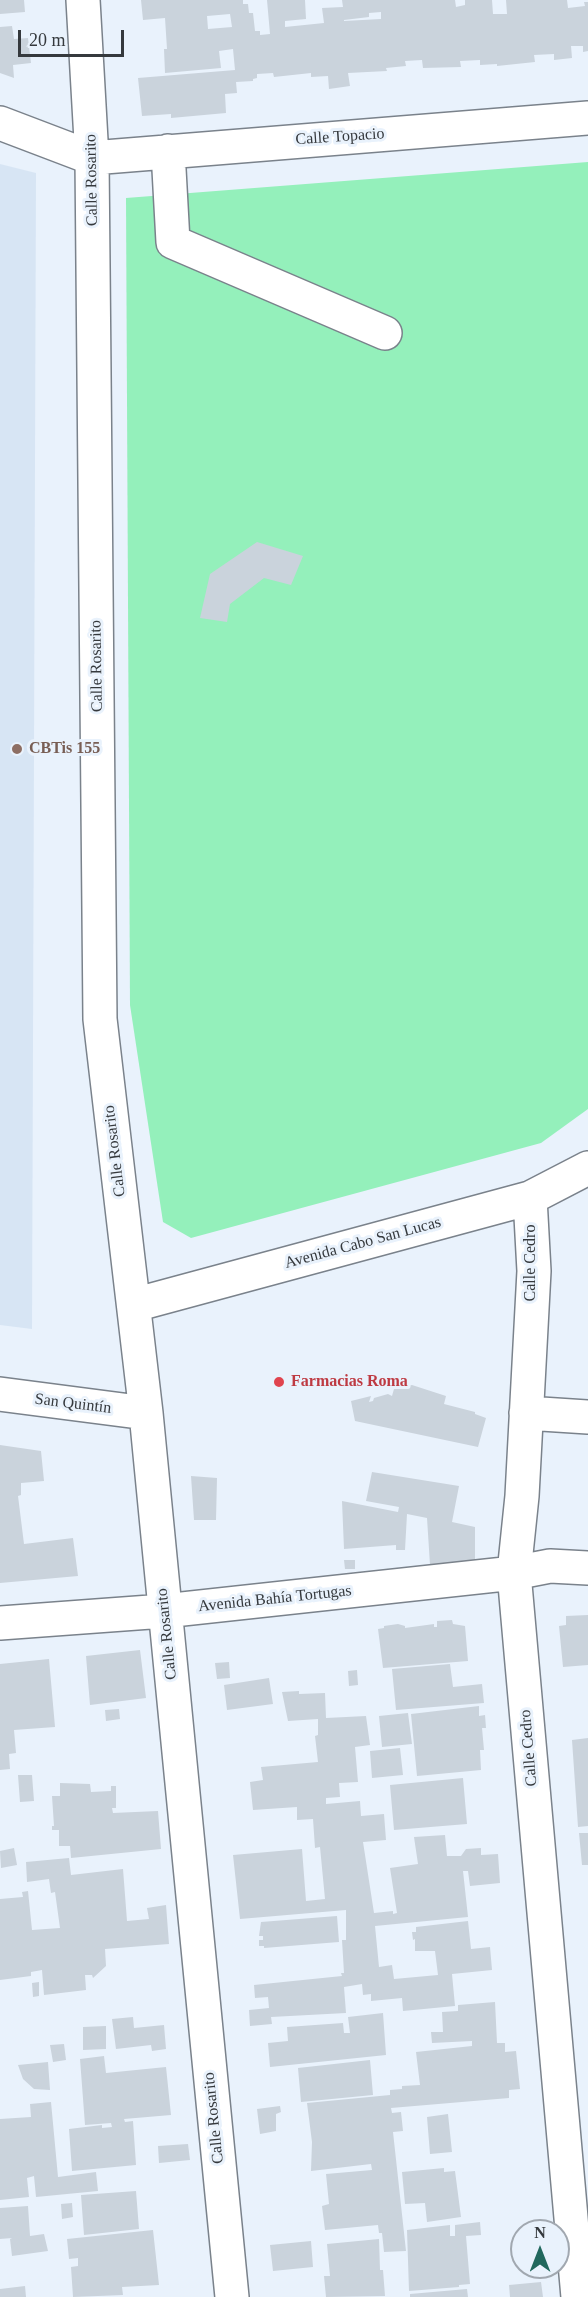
<!DOCTYPE html>
<html>
<head>
<meta charset="utf-8">
<style>
  body { margin:0 }
  #map { position:relative; width:588px; height:2297px; overflow:hidden; background:#e9f2fc; font-family:Georgia,serif }
  canvas { display:block }
  .north { position:absolute; left:510px; top:2219px; width:60px; height:60px; box-sizing:border-box; background:#e9f2fc; border:2px solid #a1a8b0; border-radius:50%; rotate:0deg; font-size:16px; font-weight:700; line-height:24px; text-align:center; color:#35393d }
  .north::after { content:''; display:block; margin:auto; width:21px; height:27px; background:#21685d; clip-path:polygon(50% 0,100% 100%,50% 72%,0 100%) }
  .scale { position:absolute; left:18px; top:30px; width:106px; height:27px; box-sizing:border-box; border:3px solid #35393d; border-top:0; padding-left:8px; font-size:18px; line-height:21px; white-space:nowrap; color:#35393d; -webkit-text-stroke:4px #e9f2fc; paint-order:stroke }
</style>
</head>
<body>
<div id="map">
<canvas width="588" height="2297"></canvas>
<div class="north">N</div>
<div class="scale">20 m</div>
</div>
<script>
const g = document.querySelector('canvas').getContext('2d');
g.lineJoin = 'round';
function fill(path, color) { g.fillStyle = color; g.fill(path, 'evenodd'); }
const shape = rows => new Path2D(rows.map(r => 'M' + r).join(''));
function trace(path, color, width, dash) { g.strokeStyle = color; g.lineWidth = width; g.lineCap = dash ? 'butt' : 'round'; g.setLineDash(dash || []); g.stroke(path); }
function drawText(font, color, halo, rows, align = 'center') {
  g.font = font + ' Georgia,serif'; g.lineWidth = 6; g.setLineDash([]); g.textBaseline = 'middle'; g.strokeStyle = halo; g.fillStyle = color; for (const [text, x, y, turn = 0] of rows) {
    g.save(); g.translate(x, y); g.rotate((+turn || 0) * Math.PI / 180); g.textAlign = isNaN(turn) ? turn : align; if (halo) g.strokeText(text, 0, 0); g.fillText(text, 0, 0); g.restore();
  }
}
const built = shape([
  [0,164,36,173,32,1329,0,1325]
]);
const green = shape([
  [588,162,588,1109,541,1143,191,1238,163,1222,130,1005,126,198]
]);
const building = shape([
  [0,0,24,0,25,12,0,14],
  [141,0,243,0,243,4,248,4,249,13,253,13,255,31,260,31,260,35,270,34,267,0,305,0,306,19,285,21,285,27,324,23,322,8,343,7,342,0,455,0,456,7,465,5,465,0,492,0,493,14,507,14,506,0,567,0,568,8,585,6,584,2,588,2,588,51,583,52,583,46,571,46,572,58,554,60,554,54,534,55,535,62,497,66,497,64,480,65,480,60,460,61,461,67,423,68,422,60,405,61,406,66,386,68,387,71,348,73,350,86,329,89,328,76,311,77,311,73,274,77,273,73,257,74,257,78,253,79,253,81,236,82,237,93,225,94,226,113,171,118,171,114,142,116,138,78,235,70,233,49,219,51,221,68,165,73,164,49,167,49,165,18,143,20],
  [381,12,381,19,344,21,344,20,369,17,369,13],
  [230,14,232,27,208,29,207,16],
  [12,26,14,39,28,38,31,63,13,65,14,78,0,73,0,27],
  [257,542,303,556,291,585,264,578,230,604,227,622,200,618,210,574],
  [412,1385,446,1396,444,1404,475,1412,475,1414,486,1418,478,1447,355,1421,351,1401,371,1396,369,1402,373,1401,374,1398,388,1394,392,1396,394,1389],
  [0,1445,41,1451,44,1481,21,1483,21,1495,18,1496,24,1544,73,1538,78,1576,0,1583],
  [372,1472,459,1486,452,1522,475,1527,475,1563,430,1565,427,1518,407,1514,405,1550,396,1550,396,1545,344,1549,342,1501,398,1512,399,1507,366,1501],
  [191,1476,217,1478,216,1520,194,1520],
  [344,1560,355,1560,355,1569,345,1569],
  [588,1615,588,1665,563,1667,559,1626,566,1625,566,1616],
  [452,1620,453,1624,465,1626,468,1661,383,1668,378,1629,384,1628,384,1626,398,1624,405,1626,405,1628,434,1624,434,1627,437,1627,437,1621],
  [140,1650,146,1698,90,1705,86,1656],
  [49,1659,55,1727,14,1730,16,1753,9,1754,10,1769,0,1770,0,1664],
  [229,1662,230,1678,217,1679,215,1663],
  [450,1664,453,1687,482,1684,484,1703,396,1710,392,1669],
  [357,1670,358,1685,349,1686,348,1671],
  [269,1678,273,1704,227,1710,224,1685],
  [299,1691,299,1694,325,1693,326,1718,366,1716,370,1745,355,1747,358,1782,339,1783,340,1797,326,1798,326,1804,360,1801,361,1816,384,1814,386,1840,363,1842,374,1913,393,1911,393,1914,397,1913,390,1868,418,1864,414,1837,445,1835,447,1856,461,1856,466,1849,481,1848,481,1855,498,1854,500,1883,470,1886,468,1871,463,1871,468,1917,375,1926,379,1967,392,1965,394,1979,438,1975,435,1951,415,1951,415,1939,413,1940,412,1932,416,1932,416,1927,468,1921,471,1949,490,1947,492,1970,452,1974,455,2006,403,2011,402,1998,371,2001,371,1994,363,1995,362,1984,344,1987,346,2013,271,2017,272,2024,250,2026,249,2010,269,2008,268,1997,255,1998,254,1985,342,1976,341,1973,344,1973,342,1940,346,1940,346,1910,240,1919,233,1855,302,1849,306,1901,325,1899,320,1847,315,1848,313,1819,297,1820,297,1807,253,1810,250,1782,263,1780,261,1767,318,1762,315,1736,318,1735,318,1719,288,1721,282,1692],
  [479,1706,479,1716,485,1715,486,1728,482,1728,484,1750,480,1750,481,1770,417,1776,411,1714],
  [119,1709,120,1719,106,1721,105,1710],
  [408,1713,412,1744,382,1747,379,1716],
  [588,1738,588,1826,578,1827,572,1740],
  [400,1748,403,1775,372,1778,370,1751],
  [18,1775,32,1775,34,1801,20,1802],
  [463,1778,467,1824,394,1830,390,1785],
  [60,1783,90,1784,91,1792,111,1791,111,1786,116,1786,116,1808,112,1808,113,1813,158,1811,161,1849,71,1858,70,1846,59,1846,59,1830,52,1830,52,1826,54,1826,52,1796,60,1796],
  [579,1833,588,1833,588,1865,582,1865],
  [14,1848,17,1865,1,1868,0,1851],
  [69,1858,71,1875,123,1869,127,1921,149,1919,147,1908,166,1905,169,1944,105,1949,106,1966,93,1978,92,1975,85,1975,86,1990,44,1995,42,1970,31,1972,31,1976,0,1980,0,1899,23,1897,22,1892,28,1891,32,1930,60,1928,55,1892,51,1893,49,1879,27,1882,26,1862],
  [337,1916,339,1942,264,1948,264,1946,259,1946,259,1940,263,1940,263,1936,259,1936,261,1922],
  [39,1982,39,1996,33,1997,32,1983],
  [495,2002,497,2043,505,2043,505,2052,516,2051,520,2089,509,2090,509,2098,391,2108,392,2113,401,2112,403,2131,393,2132,406,2251,384,2252,382,2233,379,2233,378,2225,325,2230,322,2206,329,2204,326,2174,372,2170,371,2164,311,2171,312,2142,307,2103,390,2095,390,2090,402,2089,402,2086,420,2085,416,2052,472,2046,472,2041,432,2043,431,2032,443,2032,442,2012,458,2011,458,2005],
  [383,2013,386,2055,270,2067,268,2043,288,2041,287,2027,343,2023,344,2033,350,2033,348,2017],
  [133,2017,134,2028,164,2025,166,2049,152,2051,151,2045,116,2049,112,2019],
  [106,2026,106,2049,83,2050,83,2027],
  [64,2044,66,2060,53,2062,50,2045],
  [104,2056,106,2073,166,2067,171,2115,124,2119,125,2122,133,2121,136,2165,72,2171,69,2129,102,2125,102,2128,112,2127,111,2123,85,2125,80,2059],
  [370,2060,373,2095,301,2102,298,2068],
  [48,2062,50,2090,34,2089,23,2079,18,2065],
  [51,2102,58,2177,96,2172,98,2191,36,2197,34,2176,27,2178,29,2197,0,2200,0,2119,31,2117,30,2104],
  [280,2106,281,2112,276,2114,276,2131,260,2134,257,2109],
  [448,2114,452,2152,430,2154,427,2117],
  [188,2144,190,2160,159,2163,158,2146],
  [444,2168,444,2172,455,2171,461,2217,427,2222,425,2203,405,2204,402,2172],
  [136,2191,139,2229,84,2235,81,2195],
  [72,2203,73,2217,62,2219,61,2204],
  [28,2206,30,2236,44,2234,48,2251,12,2256,10,2239,12,2238,0,2239,0,2208],
  [480,2222,481,2235,466,2236,470,2284,459,2285,459,2287,409,2291,407,2230,450,2225,450,2236,455,2236,455,2225],
  [153,2230,159,2285,122,2287,123,2295,73,2297,71,2267,78,2266,78,2258,69,2259,67,2239],
  [379,2239,380,2270,383,2270,385,2296,326,2297,324,2276,330,2276,327,2244],
  [311,2241,313,2267,273,2271,270,2245],
  [541,2282,543,2297,510,2297,509,2285],
  [25,2286,26,2297,0,2297,0,2289],
  [467,2289,468,2297,410,2297,410,2294]
]);
const minor = shape([
  [83,0,92,158,100,1019,146,1413,232,2297],
  [0,123,92,158,588,118],
  [168,151,173,242,385,333],
  [530,1198,534,1271,522,1496,514,1573,578,2297],
  [134,1305,530,1198,588,1168],
  [0,1394,146,1413],
  [526,1413,588,1417],
  [0,1623,164,1611,514,1573,550,1566,588,1568]
]);
const markers = [
  [17,749,6,"#8d6e63"],
  [279,1382,6,"#e0444e"]
];
const streetNames = [
  ["Calle Topacio",340,137,-4],
  ["Calle Rosarito",92,180,-91],
  ["Calle Rosarito",97,666,-91],
  ["Calle Rosarito",115,1151,-97],
  ["Avenida Cabo San Lucas",363,1243,-15],
  ["Calle Cedro",531,1263,-90],
  ["San Quintín",73,1404,7],
  ["Avenida Bahía Tortugas",275,1599,-6],
  ["Calle Rosarito",167,1634,-96],
  ["Calle Cedro",529,1748,-95],
  ["Calle Rosarito",214,2118,-96]
];
const educationNames = [
  ["CBTis 155",29,749]
];
const healthNames = [
  ["Farmacias Roma",291,1382]
];
fill(built, '#d7e5f4');
fill(green, '#94f0bb');
fill(building, '#cad3dc');
trace(minor, '#7a828b', 36);
trace(minor, '#fff', 33);
for (const [x, y, r, color] of markers) { const dot = new Path2D(); dot.arc(x, y, r, 0, 2 * Math.PI); g.fillStyle = color; g.fill(dot); trace(dot, '#e9f2fc', 2); }
drawText('16px', '#35393d', '#e9f2fc', streetNames);
drawText('bold 16px', '#785e54', '#e9f2fc', educationNames, 'left');
drawText('bold 16px', '#be3a42', '#e9f2fc', healthNames, 'left');
</script>
</body>
</html>
